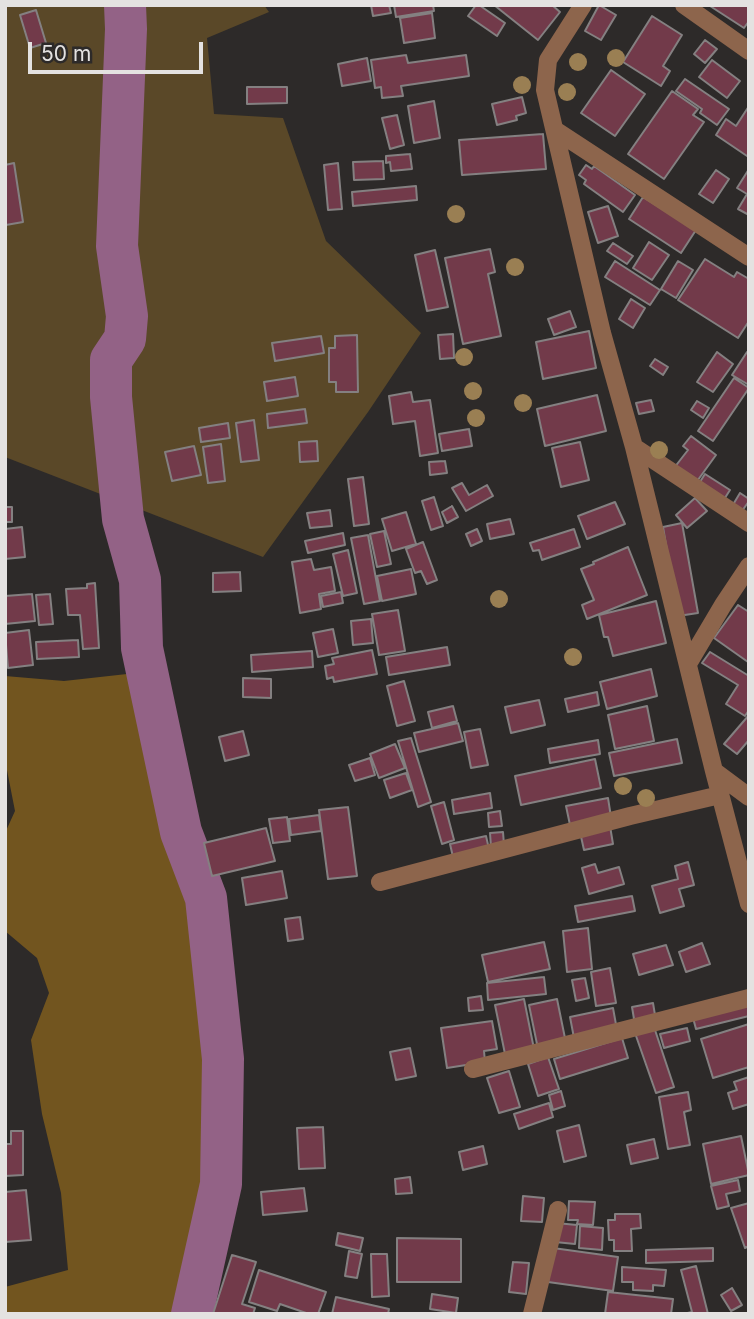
<!DOCTYPE html>
<html>
<head>
<meta charset="utf-8">
<style>
  body { margin:0 }
  #map { position:relative; width:754px; height:1319px; overflow:hidden; background:#2d2a29; font-family:Inter,sans-serif }
  canvas { display:block }
  .frame { position:absolute; inset:0; border:7px solid #e4e2e1; pointer-events:none }
  .scale { position:absolute; left:28px; top:42px; width:175px; height:32px; box-sizing:border-box; border:4px solid #e4e2e1; border-top:0; padding-left:9px; font-size:21px; line-height:24px; white-space:nowrap; color:#e4e2e1; -webkit-text-stroke:5px #2d2a29; paint-order:stroke }
</style>
</head>
<body>
<div id="map">
<canvas width="754" height="1319"></canvas>
<div class="frame"></div>
<div class="scale">50 m</div>
</div>
<script>
const g = document.querySelector('canvas').getContext('2d');
g.lineJoin = 'round';
function fill(path, color) { g.fillStyle = color; g.fill(path, 'evenodd'); }
const shape = rows => new Path2D(rows.map(r => 'M' + r).join(''));
function trace(path, color, width, dash) { g.strokeStyle = color; g.lineWidth = width; g.lineCap = dash ? 'butt' : 'round'; g.setLineDash(dash || []); g.stroke(path); }
const green = shape([
  [5,5,264,5,269,12,207,38,214,114,283,118,326,241,421,333,368,412,263,557,5,457]
]);
const forest = shape([
  [136,673,204,964,212,1139,180,1314,5,1314,5,1287,68,1270,61,1193,42,1114,31,1040,49,993,37,958,5,931,5,833,15,811,5,760,5,676,64,681]
]);
const river = shape([
  [125,5,126,29,117,246,127,316,125,339,111,360,111,397,123,519,140,580,142,648,181,832,206,898,223,1059,221,1184,192,1314]
]);
const building = shape([
  [371,5,389,5,391,13,373,16,371,5],
  [394,5,433,5,434,11,396,17,394,5],
  [476,5,479,5,505,23,497,36,468,16,476,5],
  [494,5,552,5,560,12,538,40,494,5],
  [599,5,616,15,601,40,585,31,599,5],
  [710,5,749,5,749,21,744,28,710,6,710,5],
  [36,10,46,43,30,48,20,15,36,10],
  [432,13,435,38,404,43,400,18,432,13],
  [652,16,682,35,663,66,670,71,661,86,623,62,652,16],
  [705,40,717,49,705,63,694,54,705,40],
  [406,55,408,63,466,55,469,76,401,86,403,96,382,98,381,87,375,88,371,60,406,55],
  [367,58,371,81,342,86,338,64,367,58],
  [712,60,740,81,727,98,699,77,712,60],
  [611,70,645,94,615,136,581,113,611,70],
  [685,79,729,109,717,125,700,113,702,109,676,91,685,79],
  [247,87,287,87,287,103,247,104,247,87],
  [672,91,698,109,693,115,704,122,664,179,628,154,672,91],
  [522,97,526,113,516,116,517,120,497,125,492,104,522,97],
  [434,101,440,138,414,143,408,106,434,101],
  [749,106,749,153,747,156,716,135,726,119,736,126,749,106],
  [397,115,404,145,390,149,382,118,397,115],
  [543,134,546,169,462,175,459,140,543,134],
  [410,154,412,169,391,171,390,162,386,163,386,156,410,154],
  [383,161,384,179,354,180,353,162,383,161],
  [14,163,23,222,6,225,5,165,14,163],
  [338,163,342,209,328,210,324,165,338,163],
  [586,165,592,169,594,166,635,195,623,212,584,184,586,180,579,175,586,165],
  [749,169,749,215,738,209,747,194,737,188,749,169],
  [716,170,729,179,713,203,699,194,716,170],
  [416,186,417,200,353,206,352,192,416,186],
  [643,197,696,230,681,253,629,219,643,197],
  [608,206,618,236,598,243,588,212,608,206],
  [649,242,669,255,652,280,633,268,649,242],
  [613,243,633,256,627,264,607,251,613,243],
  [490,249,495,272,488,274,501,336,463,344,445,258,490,249],
  [435,250,448,307,427,311,415,255,435,250],
  [705,259,734,277,737,272,749,279,749,321,738,338,678,300,705,259],
  [615,261,660,290,650,305,605,277,615,261],
  [678,261,693,270,676,298,661,289,678,261],
  [631,299,645,308,633,328,619,319,631,299],
  [570,311,576,327,554,335,548,319,570,311],
  [589,331,596,368,543,379,536,342,589,331],
  [453,334,454,358,440,359,438,335,453,334],
  [357,335,358,392,336,392,336,382,329,382,329,348,335,348,335,336,357,335],
  [321,336,324,353,275,361,272,343,321,336],
  [717,352,733,364,713,392,697,382,717,352],
  [747,352,749,353,749,385,732,375,747,352],
  [655,359,668,367,663,375,650,366,655,359],
  [295,377,298,396,267,401,264,382,295,377],
  [734,378,749,388,713,441,698,431,734,378],
  [411,392,413,402,430,400,438,453,420,456,415,421,393,424,389,396,411,392],
  [597,395,606,431,545,446,537,409,597,395],
  [651,400,654,411,639,414,636,403,651,400],
  [697,401,709,408,703,418,691,410,697,401],
  [305,409,307,423,268,428,267,414,305,409],
  [254,420,259,460,241,462,236,423,254,420],
  [228,423,230,438,201,442,199,428,228,423],
  [469,429,472,446,442,451,439,434,469,429],
  [691,436,716,455,695,484,674,468,688,450,683,446,691,436],
  [317,441,318,461,300,462,299,442,317,441],
  [580,442,589,480,561,487,552,448,580,442],
  [221,444,225,481,208,483,203,447,221,444],
  [194,446,201,475,172,481,165,452,194,446],
  [445,461,447,473,430,475,429,462,445,461],
  [705,474,730,490,723,501,698,485,705,474],
  [363,477,369,524,354,526,348,479,363,477],
  [462,483,469,495,487,485,493,496,466,511,452,488,462,483],
  [740,493,749,499,749,501,740,514,731,508,740,493],
  [434,497,443,526,431,530,422,501,434,497],
  [695,498,707,511,687,528,676,515,695,498],
  [615,502,625,524,587,539,578,516,615,502],
  [452,506,458,517,447,523,442,512,452,506],
  [5,507,12,507,12,522,5,522,5,507],
  [330,510,332,526,310,528,307,513,330,510],
  [406,512,416,544,392,551,382,519,406,512],
  [510,519,514,534,490,539,487,524,510,519],
  [682,523,698,613,678,616,663,527,682,523],
  [22,527,25,557,5,559,5,529,22,527],
  [477,529,482,541,471,546,466,534,477,529],
  [574,529,580,547,542,560,539,550,533,551,530,543,574,529],
  [384,531,391,564,377,567,370,534,384,531],
  [343,533,345,545,308,553,305,541,343,533],
  [368,535,380,601,364,604,351,538,368,535],
  [423,542,437,580,427,584,421,571,415,573,406,549,423,542],
  [628,547,647,595,587,619,582,605,594,600,581,569,594,564,593,562,628,547],
  [348,550,357,593,343,596,333,554,348,550],
  [311,559,314,570,331,567,335,591,319,594,321,609,300,613,292,562,311,559],
  [411,569,416,594,382,601,377,576,411,569],
  [240,572,241,591,213,592,213,573,240,572],
  [95,583,99,648,83,649,80,615,68,615,66,589,87,588,87,584,95,583],
  [341,592,343,603,323,607,321,596,341,592],
  [32,594,35,621,5,624,5,596,32,594],
  [50,594,53,624,39,625,36,595,50,594],
  [656,601,666,643,613,656,608,637,604,637,599,615,656,601],
  [738,605,749,612,748,662,714,638,738,605],
  [398,610,405,651,379,655,372,614,398,610],
  [371,619,373,643,353,645,351,621,371,619],
  [333,629,338,653,318,657,313,633,333,629],
  [29,630,33,665,8,668,5,633,29,630],
  [78,640,79,657,37,659,36,642,78,640],
  [447,647,450,665,389,675,386,657,447,647],
  [372,650,377,674,334,682,333,677,327,679,325,666,334,664,332,658,372,650],
  [312,651,313,667,252,672,251,655,312,651],
  [710,652,749,676,749,710,745,716,726,704,738,685,702,663,710,652],
  [651,669,657,696,607,709,600,682,651,669],
  [243,678,271,679,271,698,243,697,243,678],
  [404,681,415,721,397,726,387,686,404,681],
  [597,692,599,705,568,712,565,699,597,692],
  [539,700,545,725,511,733,505,707,539,700],
  [453,706,457,721,432,728,428,712,453,706],
  [647,706,654,741,615,749,608,715,647,706],
  [749,715,749,740,737,754,724,744,749,715],
  [458,723,463,741,419,752,414,733,458,723],
  [480,729,488,765,471,768,464,732,480,729],
  [243,731,249,755,225,761,219,737,243,731],
  [411,738,431,802,418,807,398,741,411,738],
  [677,739,682,763,614,776,609,753,677,739],
  [598,740,600,754,550,763,548,749,598,740],
  [395,744,405,768,379,778,370,754,395,744],
  [370,758,375,775,355,781,349,765,370,758],
  [595,759,601,788,521,805,515,776,595,759],
  [406,773,412,790,390,798,384,780,406,773],
  [490,793,492,808,454,814,452,800,490,793],
  [608,798,611,817,570,825,566,806,608,798],
  [444,802,454,840,442,844,431,806,444,802],
  [348,807,357,876,328,879,319,810,348,807],
  [500,811,502,826,489,827,488,813,500,811],
  [319,815,321,831,291,835,289,819,319,815],
  [287,817,290,841,273,843,269,819,287,817],
  [610,826,613,844,584,850,580,832,610,826],
  [266,828,275,861,212,876,204,843,266,828],
  [503,832,504,845,491,847,490,833,503,832],
  [486,836,489,849,453,857,450,844,486,836],
  [688,862,694,885,679,889,684,906,660,913,652,886,678,879,675,866,688,862],
  [595,864,598,873,619,867,624,884,589,894,582,868,595,864],
  [282,871,287,898,246,905,242,878,282,871],
  [632,896,635,911,578,922,575,906,632,896],
  [300,917,303,939,288,941,285,919,300,917],
  [588,928,592,969,567,972,563,931,588,928],
  [544,942,550,969,488,982,482,955,544,942],
  [702,943,710,964,686,972,679,952,702,943],
  [666,945,673,965,639,975,633,954,666,945],
  [610,968,616,1003,596,1006,591,972,610,968],
  [544,977,546,994,488,1000,487,983,544,977],
  [585,978,589,998,576,1001,572,980,585,978],
  [481,996,483,1010,469,1011,468,998,481,996],
  [524,999,534,1049,505,1054,495,1005,524,999],
  [557,999,566,1043,538,1049,529,1005,557,999],
  [749,1000,749,1016,696,1029,692,1014,749,1000],
  [653,1003,656,1021,635,1025,632,1007,653,1003],
  [613,1008,617,1030,574,1038,570,1017,613,1008],
  [492,1021,497,1049,484,1051,485,1062,447,1068,441,1028,492,1021],
  [749,1024,749,1067,713,1078,701,1039,749,1024],
  [654,1027,674,1087,656,1093,635,1033,654,1027],
  [687,1028,690,1041,664,1048,660,1034,687,1028],
  [622,1038,628,1058,560,1079,554,1059,622,1038],
  [410,1048,416,1076,396,1080,390,1052,410,1048],
  [548,1057,559,1089,538,1096,528,1064,548,1057],
  [509,1071,520,1107,499,1113,487,1078,509,1071],
  [749,1077,749,1104,733,1109,728,1093,737,1090,734,1082,749,1077],
  [561,1091,565,1106,553,1110,549,1095,561,1091],
  [688,1092,691,1110,684,1112,690,1145,668,1149,659,1097,688,1092],
  [549,1103,553,1117,519,1129,514,1114,549,1103],
  [579,1125,586,1156,564,1162,557,1131,579,1125],
  [323,1127,325,1168,299,1169,297,1128,323,1127],
  [11,1131,23,1131,23,1175,5,1176,5,1144,11,1144,11,1131],
  [741,1136,749,1175,711,1184,703,1144,741,1136],
  [654,1139,658,1158,631,1164,627,1145,654,1139],
  [483,1146,487,1164,463,1170,459,1152,483,1146],
  [410,1177,412,1193,396,1194,395,1179,410,1177],
  [738,1180,740,1191,726,1194,729,1206,717,1209,711,1186,738,1180],
  [304,1188,307,1211,263,1215,261,1192,304,1188],
  [26,1190,31,1240,5,1242,5,1192,26,1190],
  [523,1196,544,1198,542,1222,521,1221,523,1196],
  [569,1201,595,1202,593,1225,577,1224,578,1220,568,1220,569,1201],
  [749,1203,749,1246,745,1248,731,1208,749,1203],
  [615,1214,640,1214,641,1228,631,1229,632,1251,614,1251,614,1240,609,1240,608,1220,615,1220,615,1214],
  [556,1223,577,1225,575,1244,555,1242,556,1223],
  [580,1226,603,1228,602,1250,579,1248,580,1226],
  [338,1233,363,1238,360,1251,336,1245,338,1233],
  [397,1238,461,1239,461,1282,397,1282,397,1238],
  [553,1248,618,1257,613,1291,548,1282,553,1248],
  [713,1248,713,1261,646,1263,646,1250,713,1248],
  [349,1251,362,1254,357,1278,345,1276,349,1251],
  [371,1254,387,1254,389,1296,372,1297,371,1254],
  [232,1255,256,1262,242,1304,255,1308,253,1314,213,1314,232,1255],
  [513,1262,529,1263,526,1294,509,1292,513,1262],
  [696,1266,708,1314,683,1314,692,1312,681,1270,696,1266],
  [622,1267,666,1270,664,1286,653,1285,653,1291,633,1290,633,1282,622,1282,622,1267],
  [259,1270,326,1292,318,1314,309,1314,280,1304,277,1311,249,1302,259,1270],
  [732,1288,742,1305,731,1311,721,1295,732,1288],
  [608,1292,673,1299,671,1314,605,1314,608,1292],
  [432,1294,458,1298,456,1313,430,1309,432,1294],
  [336,1297,389,1309,388,1314,332,1314,336,1297]
]);
const minor = shape([
  [583,5,548,60,545,90,602,333,634,447,714,771,749,904],
  [684,5,749,51],
  [555,130,749,257],
  [634,447,749,523],
  [688,664,723,605,749,566],
  [714,771,749,797],
  [380,882,630,816,720,795],
  [473,1069,749,998],
  [532,1314,558,1210]
]);
const trees = [
  [616,58],
  [578,62],
  [522,85],
  [567,92],
  [456,214],
  [515,267],
  [464,357],
  [473,391],
  [523,403],
  [476,418],
  [659,450],
  [499,599],
  [573,657],
  [623,786],
  [646,798]
];
fill(green, '#5a4828');
fill(forest, '#72551f');
trace(river, '#936286', 42);
fill(building, '#723a4a');
trace(building, '#848081', 2);
trace(minor, '#8d654c', 18);
g.fillStyle = '#9a7f53';
for (const [x, y] of trees) { g.beginPath(); g.arc(x, y, 9, 0, 2 * Math.PI); g.fill(); }
</script>
</body>
</html>
